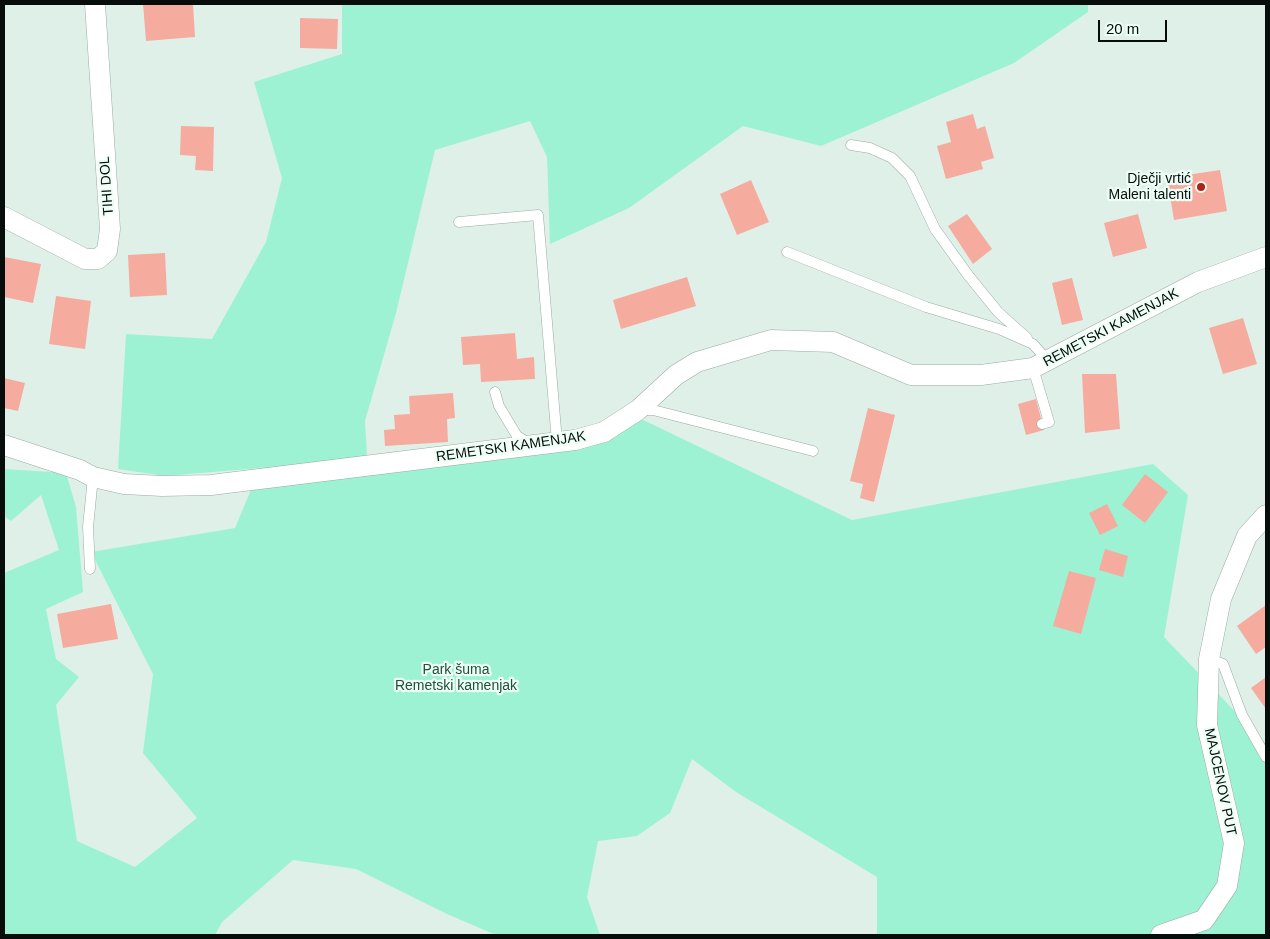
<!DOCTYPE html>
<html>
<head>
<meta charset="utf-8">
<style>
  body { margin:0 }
  #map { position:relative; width:1270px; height:939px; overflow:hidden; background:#dff0e9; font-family:Helvetica,sans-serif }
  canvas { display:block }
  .frame { position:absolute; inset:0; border:5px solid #070d0b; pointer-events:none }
  .scale { position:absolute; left:1098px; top:20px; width:69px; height:22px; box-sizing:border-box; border:2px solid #070d0b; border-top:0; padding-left:6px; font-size:15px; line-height:18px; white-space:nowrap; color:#070d0b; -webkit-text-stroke:4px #edfef7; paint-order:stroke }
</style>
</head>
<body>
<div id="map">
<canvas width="1270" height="939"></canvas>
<div class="frame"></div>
<div class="scale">20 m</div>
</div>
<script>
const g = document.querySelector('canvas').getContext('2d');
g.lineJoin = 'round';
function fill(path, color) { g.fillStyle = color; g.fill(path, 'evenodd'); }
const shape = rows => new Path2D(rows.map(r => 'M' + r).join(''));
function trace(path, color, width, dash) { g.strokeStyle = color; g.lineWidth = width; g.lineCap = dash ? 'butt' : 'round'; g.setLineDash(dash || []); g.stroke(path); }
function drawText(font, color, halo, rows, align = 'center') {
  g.font = font + ' Helvetica,sans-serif'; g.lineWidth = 4.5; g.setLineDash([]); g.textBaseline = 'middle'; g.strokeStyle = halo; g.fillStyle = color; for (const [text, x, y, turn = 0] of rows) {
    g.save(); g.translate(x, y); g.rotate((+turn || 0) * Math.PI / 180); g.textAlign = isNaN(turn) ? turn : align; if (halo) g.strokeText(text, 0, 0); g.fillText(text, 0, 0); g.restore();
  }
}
const green = shape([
  [342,4,1088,4,1088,12,1014,63,821,146,743,126,629,208,550,244,547,157,530,121,435,150,396,313,365,421,368,473,639,418,852,520,1153,464,1188,495,1164,637,1266,744,1266,935,877,935,877,877,736,792,692,759,670,813,637,836,598,841,587,897,600,935,496,935,447,914,356,869,293,860,222,922,215,935,4,935,4,573,59,550,41,495,11,521,4,516,4,469,66,473,76,507,83,592,46,609,56,659,79,677,56,705,77,841,135,867,197,818,143,753,153,674,91,552,235,528,260,468,165,476,118,469,126,334,212,339,266,242,282,178,254,82,342,54]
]);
const building = shape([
  [143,4,193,4,195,37,146,41],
  [300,18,338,19,337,49,300,48],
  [973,114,977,129,985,126,994,158,981,162,983,169,946,179,937,146,951,142,946,122],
  [181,126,214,127,213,171,195,170,196,156,180,155],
  [1220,170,1227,211,1174,220,1167,178],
  [751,180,769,222,737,235,720,194],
  [967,214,992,249,973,264,948,226],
  [1138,214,1147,248,1113,257,1104,223],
  [165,253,167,295,130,297,128,255],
  [4,257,41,264,33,303,4,297],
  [687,277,696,306,621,329,613,300],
  [1072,278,1083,320,1062,325,1052,283],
  [56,296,91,301,85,349,49,344],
  [1243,318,1257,364,1223,374,1209,328],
  [515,333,517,359,534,357,535,379,481,382,480,364,463,365,461,337],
  [1082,374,1116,374,1120,429,1085,433],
  [4,378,25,383,18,411,4,408],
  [453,393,455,418,447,419,448,442,385,446,384,430,395,429,394,415,410,414,409,396],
  [1036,399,1044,430,1026,435,1018,404],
  [868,408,895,415,874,502,860,498,863,484,850,481],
  [1145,474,1168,492,1145,523,1122,505],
  [1107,504,1118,526,1100,535,1089,513],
  [1105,549,1128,556,1123,577,1099,570],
  [1069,571,1096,578,1081,634,1053,626],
  [111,604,118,639,63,648,57,614],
  [1266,605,1266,647,1256,654,1237,626],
  [1266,677,1266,709,1251,688]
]);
const service = shape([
  [851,145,870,148,892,158,910,176,935,229,968,275,998,312,1027,338],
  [459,222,538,215,557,442],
  [787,252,926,307,999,329,1033,344,1048,361],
  [1033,368,1049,422,1042,424],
  [495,392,499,406,517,436,530,444],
  [639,410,653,410,813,451],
  [90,569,88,527,93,477],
  [1209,659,1223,664,1242,715,1266,757]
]);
const minor = shape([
  [4,217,85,259,98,259,107,251,110,229,95,4],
  [4,445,80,470,93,477,124,484,162,486,211,485,575,440,604,432,638,410,676,375,697,362,771,340,833,342,911,375,981,375,1033,368,1198,282,1266,257],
  [1161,935,1204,920,1227,886,1234,843,1207,725,1209,659,1221,599,1247,536,1266,515]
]);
const markers = [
  [1201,187,5,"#b02117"]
];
const poiNames = [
  ["Dječji vrtić",1191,179],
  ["Maleni talenti",1191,195]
];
const streetNames = [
  ["TIHI DOL",107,186,-94],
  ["REMETSKI KAMENJAK",1111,328,-28],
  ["REMETSKI KAMENJAK",511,447,-8],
  ["MAJCENOV PUT",1220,782,78]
];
const parkNames = [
  ["Park šuma",456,670],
  ["Remetski kamenjak",456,686]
];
fill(green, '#9df2d3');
fill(building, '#f6ab9f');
trace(service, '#9aaba4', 11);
trace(minor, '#9aaba4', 21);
trace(service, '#fff', 10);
trace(minor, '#fff', 20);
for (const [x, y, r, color] of markers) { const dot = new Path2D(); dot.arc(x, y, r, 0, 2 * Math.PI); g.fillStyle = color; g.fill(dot); trace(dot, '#edfef7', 2); }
drawText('14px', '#070d0b', '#edfef7', poiNames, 'right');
drawText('14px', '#070d0b', '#edfef7', streetNames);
drawText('14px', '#214f40', '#edfef7', parkNames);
</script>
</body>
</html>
